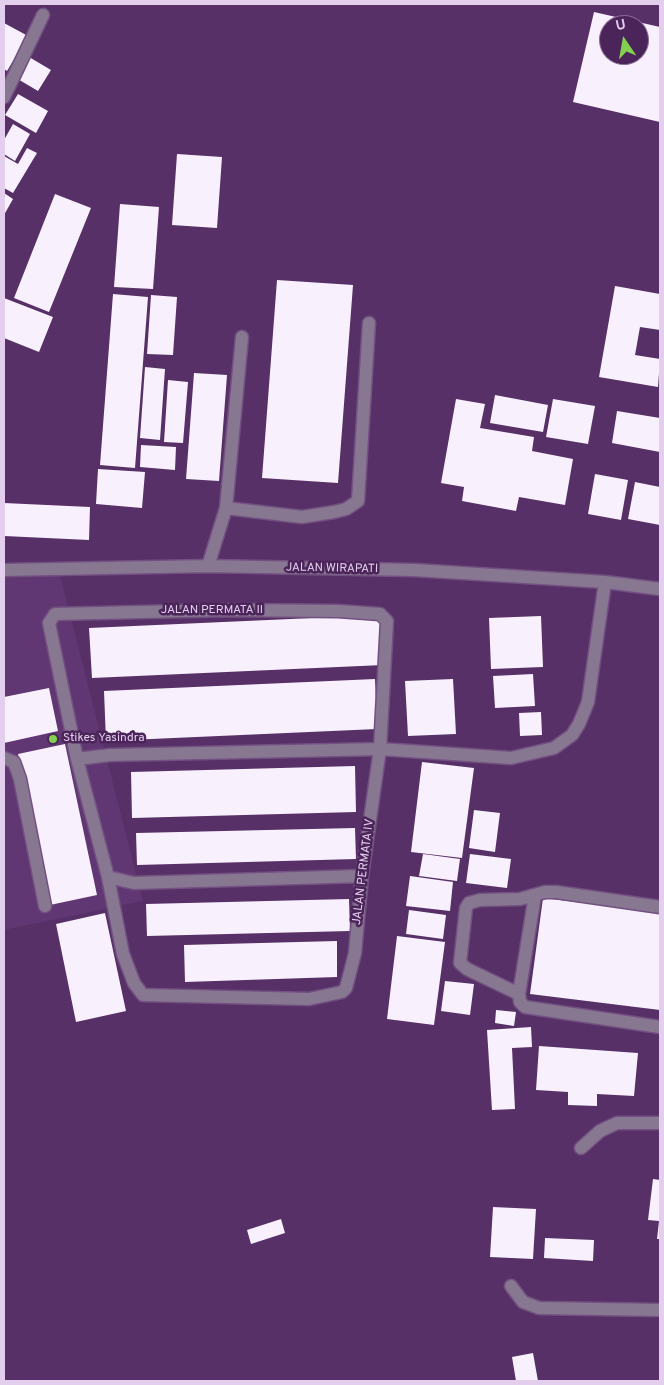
<!DOCTYPE html>
<html>
<head>
<meta charset="utf-8">
<style>
  body { margin:0 }
  #map { position:relative; width:664px; height:1385px; overflow:hidden; background:#563066; font-family:Overpass,sans-serif }
  canvas { display:block }
  .frame { position:absolute; inset:0; border:5px solid #e4ceee; pointer-events:none }
  .north { position:absolute; left:599px; top:15px; width:50px; height:50px; box-sizing:border-box; background:#4b255a; border:1px solid #886995; border-radius:50%; rotate:348deg; font-size:14px; font-weight:700; line-height:20px; text-align:center; color:#e4ceee }
  .north::after { content:''; display:block; margin:auto; width:18px; height:22px; background:#83d04f; clip-path:polygon(50% 0,100% 100%,50% 72%,0 100%) }
</style>
</head>
<body>
<div id="map">
<canvas width="664" height="1385"></canvas>
<div class="frame"></div>
<div class="north">U</div>
</div>
<script>
const g = document.querySelector('canvas').getContext('2d');
g.lineJoin = 'round';
function fill(path, color) { g.fillStyle = color; g.fill(path, 'evenodd'); }
const shape = rows => new Path2D(rows.map(r => 'M' + r).join(''));
function trace(path, color, width, dash) { g.strokeStyle = color; g.lineWidth = width; g.lineCap = dash ? 'butt' : 'round'; g.setLineDash(dash || []); g.stroke(path); }
function drawText(font, color, halo, rows, align = 'center') {
  g.font = font + ' Overpass,sans-serif'; g.lineWidth = 5; g.setLineDash([]); g.textBaseline = 'middle'; g.strokeStyle = halo; g.fillStyle = color; for (const [text, x, y, turn = 0] of rows) {
    g.save(); g.translate(x, y); g.rotate((+turn || 0) * Math.PI / 180); g.textAlign = isNaN(turn) ? turn : align; if (halo) g.strokeText(text, 0, 0); g.fillText(text, 0, 0); g.restore();
  }
}
const built = shape([
  [60,575,143,901,4,930,4,577]
]);
const building = shape([
  [594,12,660,27,660,122,573,102],
  [609,25,639,25,639,55,609,55],
  [4,23,28,36,7,71,4,69],
  [29,57,51,70,38,91,16,78],
  [18,94,48,111,36,133,5,115],
  [13,124,30,134,15,161,4,154,4,140],
  [27,148,37,153,13,193,4,188,4,156,18,164],
  [177,154,222,157,217,228,172,225],
  [4,193,13,199,4,215],
  [55,194,91,208,49,312,14,298],
  [120,204,159,207,153,289,114,287],
  [277,280,353,285,338,483,262,478],
  [615,286,660,294,660,330,640,327,635,355,660,359,658,387,599,377],
  [113,294,148,297,135,468,100,465],
  [151,295,177,297,173,355,147,354],
  [4,298,53,317,39,352,4,338],
  [145,367,165,369,160,440,140,438],
  [194,373,227,375,219,481,186,479],
  [168,380,188,382,183,443,164,442],
  [495,395,548,405,543,432,490,423],
  [456,399,485,404,480,428,534,437,532,451,573,459,565,505,519,497,516,511,462,501,464,487,441,483],
  [553,399,595,406,588,444,546,437],
  [617,411,660,418,660,452,612,443],
  [141,445,176,447,175,470,140,467],
  [98,469,145,472,142,508,96,504],
  [595,474,628,480,621,520,588,514],
  [635,482,660,487,660,525,628,519],
  [4,503,90,507,89,540,4,536],
  [380,615,383,665,92,678,89,628],
  [541,616,543,667,491,669,489,618],
  [533,674,535,706,495,708,493,676],
  [375,679,377,729,106,741,104,691],
  [453,679,456,734,408,736,405,681],
  [49,688,58,731,4,743,4,697],
  [541,712,542,735,520,736,519,713],
  [65,744,97,895,50,905,18,754],
  [422,762,474,768,462,858,411,852],
  [355,766,356,812,132,818,131,772],
  [474,810,500,813,495,852,469,848],
  [355,828,356,859,137,865,136,833],
  [423,854,460,859,457,881,419,876],
  [470,854,511,859,507,888,466,883],
  [410,876,453,882,450,911,406,906],
  [543,898,660,912,660,1010,530,994],
  [349,899,350,931,147,936,146,904],
  [409,910,446,915,443,939,406,934],
  [105,913,126,1011,76,1022,56,924],
  [397,936,445,942,434,1025,387,1019],
  [337,941,337,977,185,982,184,945],
  [445,981,474,984,470,1015,441,1011],
  [496,1010,516,1012,514,1026,495,1023],
  [531,1027,532,1047,512,1048,515,1109,492,1110,487,1030],
  [539,1046,638,1053,634,1096,597,1094,597,1106,568,1105,568,1092,536,1090],
  [653,1179,660,1180,660,1239,657,1239,659,1221,648,1220],
  [493,1207,536,1209,533,1259,490,1257],
  [281,1219,285,1233,251,1244,247,1230],
  [545,1238,594,1240,593,1261,544,1258],
  [533,1353,538,1381,516,1381,512,1357]
]);
const minor = shape([
  [4,97,43,15],
  [226,508,302,517,334,512,346,509,358,501,369,323],
  [208,566,226,508,242,337],
  [4,570,208,566,414,570,605,582,660,589],
  [4,758,14,762,20,779,45,906],
  [77,759,49,623,55,614,227,610,338,611,380,614,387,621,380,749,362,876,355,953,346,988,342,992,309,999,143,995,134,983,123,954,108,877],
  [362,876,134,883,108,877,77,759,110,755,380,749,511,758,554,748,572,735,579,724,588,702,605,582],
  [535,895,519,994,520,1002,525,1007,660,1027],
  [519,994,467,969,460,963,466,908,469,903,480,900,520,899,545,892,556,892,660,907],
  [581,1148,600,1131,617,1123,660,1123],
  [511,1286,523,1302,539,1308,660,1310]
]);
const markers = [
  [53,739,5,"#83d04f"]
];
const streetNames = [
  ["JALAN WIRAPATI",332,569,1],
  ["JALAN PERMATA II",212,611],
  ["JALAN PERMATA IV",364,872,-83]
];
const poiNames = [
  ["Stikes Yasindra",63,739]
];
fill(built, '#603673');
fill(building, '#f9f0fd');
trace(minor, '#725081', 15);
trace(minor, '#887791', 12);
for (const [x, y, r, color] of markers) { const dot = new Path2D(); dot.arc(x, y, r, 0, 2 * Math.PI); g.fillStyle = color; g.fill(dot); trace(dot, '#4b255a', 2); }
drawText('12px', '#e4ceee', '#4b255a', streetNames);
drawText('12px', '#e4ceee', '#4b255a', poiNames, 'left');
</script>
</body>
</html>
